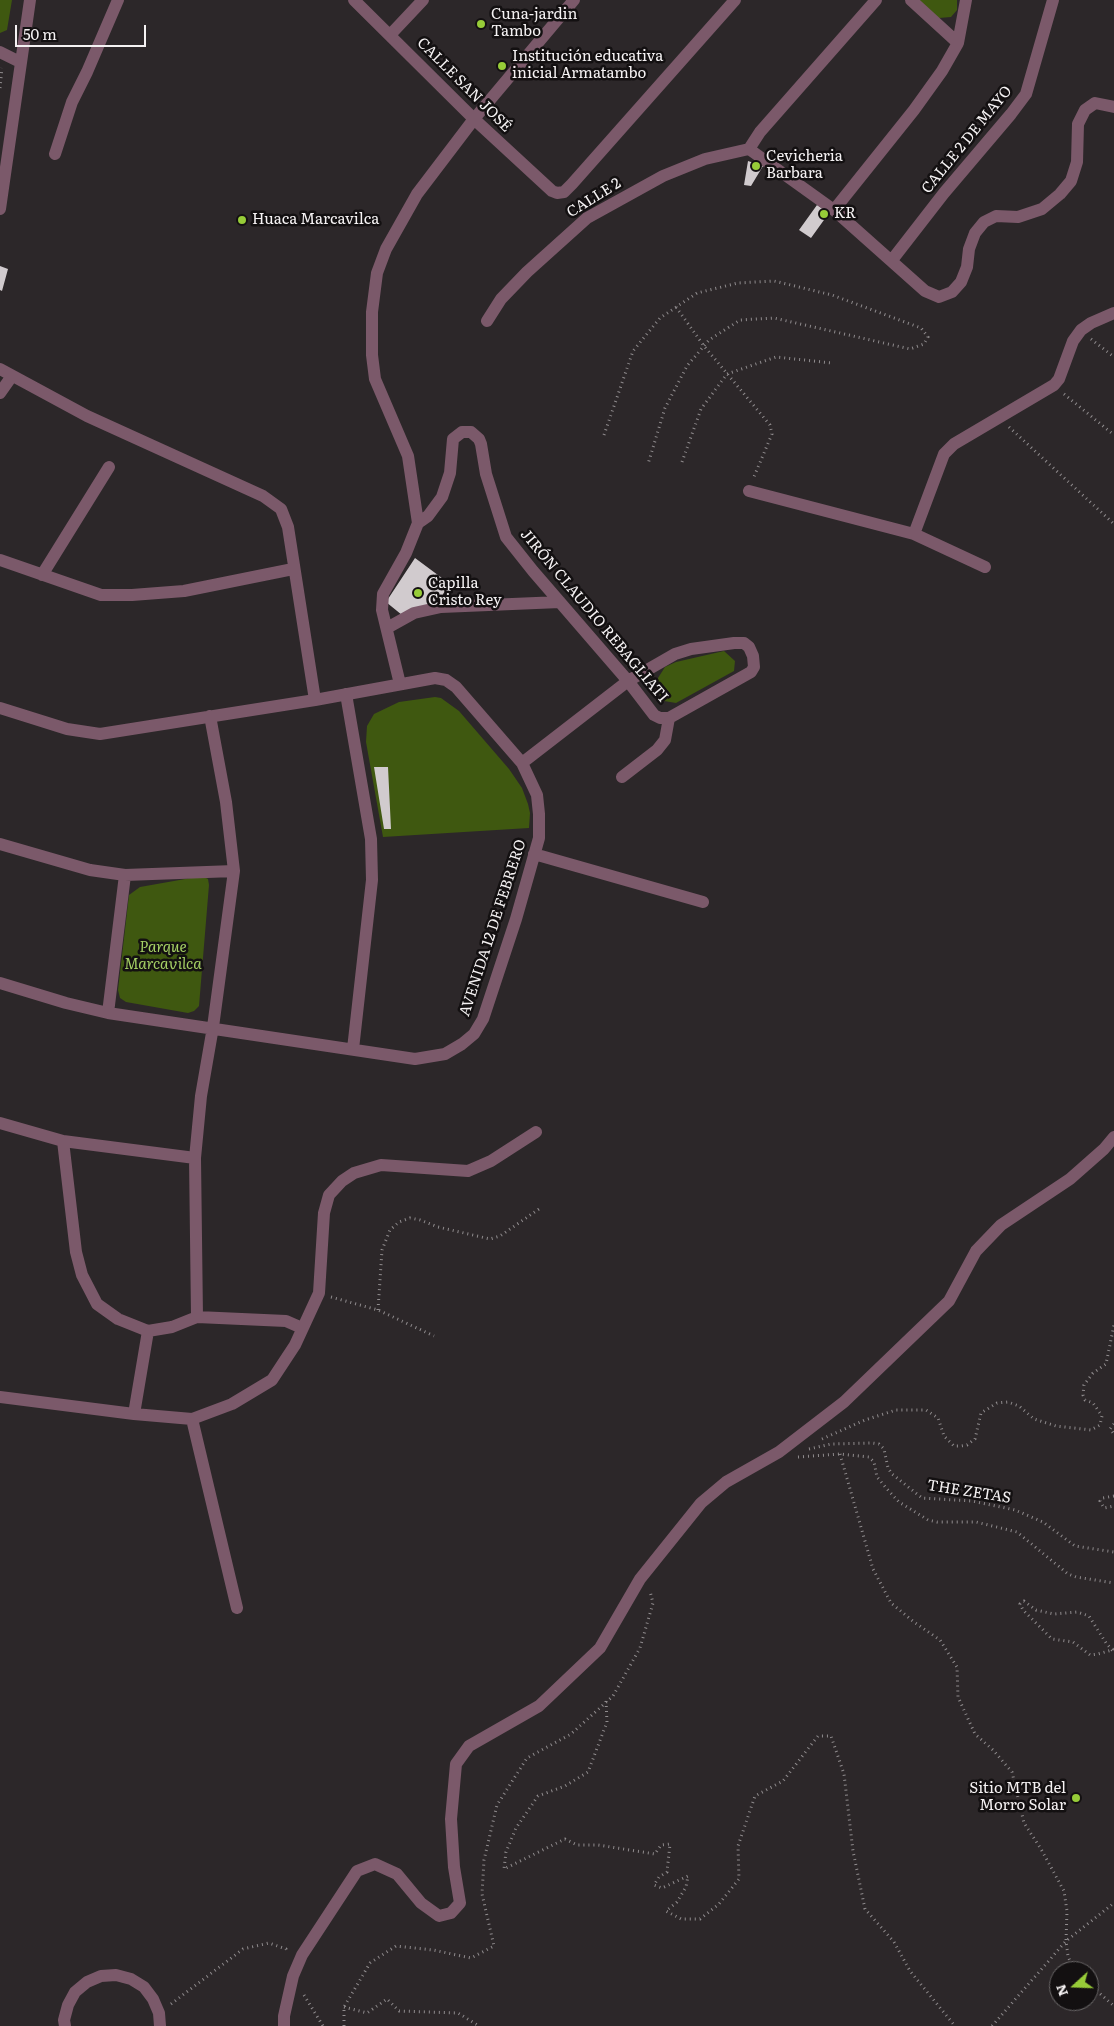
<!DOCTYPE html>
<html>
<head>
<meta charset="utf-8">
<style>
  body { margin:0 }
  #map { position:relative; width:1114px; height:2026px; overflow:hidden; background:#2c2729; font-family:Literata,serif }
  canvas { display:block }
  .north { position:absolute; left:1049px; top:1961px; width:50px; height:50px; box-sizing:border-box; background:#131011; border:1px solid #6d6a6b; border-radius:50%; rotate:250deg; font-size:14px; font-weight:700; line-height:20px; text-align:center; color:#f5f2f3 }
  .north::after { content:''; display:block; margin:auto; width:18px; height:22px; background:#97cc38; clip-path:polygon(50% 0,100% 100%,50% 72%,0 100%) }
  .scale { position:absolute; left:15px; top:25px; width:131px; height:22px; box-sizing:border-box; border:2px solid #f5f2f3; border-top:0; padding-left:6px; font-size:15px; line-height:18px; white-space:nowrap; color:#f5f2f3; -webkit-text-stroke:4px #131011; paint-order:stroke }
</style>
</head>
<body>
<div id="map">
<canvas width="1114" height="2026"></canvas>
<div class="north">N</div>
<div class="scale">50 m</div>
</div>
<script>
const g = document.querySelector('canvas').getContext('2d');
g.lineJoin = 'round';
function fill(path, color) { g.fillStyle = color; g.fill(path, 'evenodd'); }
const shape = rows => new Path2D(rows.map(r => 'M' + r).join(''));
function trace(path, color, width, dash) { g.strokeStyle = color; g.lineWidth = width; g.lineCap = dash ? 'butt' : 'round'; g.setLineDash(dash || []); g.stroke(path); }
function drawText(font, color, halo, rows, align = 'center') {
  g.font = font + ' Literata,serif'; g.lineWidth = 5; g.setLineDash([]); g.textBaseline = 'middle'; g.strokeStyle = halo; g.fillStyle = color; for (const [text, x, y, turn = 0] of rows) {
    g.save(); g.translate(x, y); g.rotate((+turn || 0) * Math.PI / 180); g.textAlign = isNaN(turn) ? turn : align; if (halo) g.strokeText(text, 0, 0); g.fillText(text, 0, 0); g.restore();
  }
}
const green = shape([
  [0,0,12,0,7,30,0,33],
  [915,0,957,0,957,10,951,17,939,18],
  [724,651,735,661,734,671,676,703,664,701,657,690,658,678,665,667,676,662],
  [435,697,441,698,459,711,509,769,522,788,528,804,530,813,529,828,383,837,366,742,367,726,374,714,399,702],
  [202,876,208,879,209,885,199,1006,194,1011,188,1013,126,1002,120,998,118,990,129,895,140,887]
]);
const building = shape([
  [748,161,763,166,751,186,744,185],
  [817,205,829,213,811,238,799,230],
  [0,266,8,269,2,291,0,290],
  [415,558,450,584,434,607,402,615,386,602],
  [374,767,388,767,391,829,384,829]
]);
const path = shape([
  [0,88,2,68],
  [676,307,704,346,770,425,772,434,753,479],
  [1091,339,1114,357],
  [1064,394,1114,435],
  [1009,427,1114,524],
  [604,435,633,351,660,318,697,293,738,283,774,281,832,295,921,328,928,337,924,344,910,349,774,318,740,320,709,340,687,366,665,408,648,464],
  [682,462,701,409,727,374,776,357,832,363],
  [331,1297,378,1310,434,1336],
  [378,1310,382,1250,390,1230,399,1222,410,1218,420,1220,438,1227,490,1239,500,1236,539,1209],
  [1114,1424,1110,1429,1114,1434],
  [822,1439,865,1420,896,1410,926,1410,938,1418,944,1436,954,1446,961,1446,967,1445,975,1439,981,1413,997,1403,1008,1402,1019,1406,1034,1419,1056,1426,1091,1430,1100,1425,1102,1416,1093,1403,1085,1400,1083,1395,1084,1385,1093,1373,1106,1364,1114,1325],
  [809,1449,831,1444,872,1443,879,1444,884,1449,888,1468,892,1474,922,1498,972,1501,1015,1510,1043,1522,1075,1546,1114,1552],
  [840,1454,873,1569,891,1603,914,1622,940,1640,957,1667,958,1697,975,1734,993,1750,1012,1772,1024,1823,1041,1849,1064,1891,1067,1911,1066,1941,1068,1956,1074,1971],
  [798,1457,840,1454,869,1457,874,1462,877,1477,887,1489,899,1502,928,1520,937,1522,976,1522,1017,1532,1068,1574,1076,1577,1114,1583],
  [1114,1496,1103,1498,1100,1501,1104,1508,1114,1506],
  [1114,1649,1112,1650,1098,1654,1090,1655,1073,1642,1052,1639,1023,1610,1020,1604,1024,1601,1036,1610,1054,1614,1077,1612,1089,1616,1106,1643,1112,1650,1114,1652],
  [606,1701,607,1722,588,1772,565,1786,538,1796,516,1828,506,1852,504,1869,565,1839,577,1845,598,1845,655,1854,661,1845,670,1844,667,1872,659,1877,654,1885,662,1888,688,1876,686,1887,677,1902,666,1911,681,1919,700,1919,719,1904,739,1879,738,1846,755,1796,783,1781,818,1736,831,1736,844,1774,853,1851,865,1909,894,1942,910,1971,955,2026],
  [1089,1984,1114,2006],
  [304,1995,323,2026],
  [171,2004,243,1949,269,1943,286,1949,287,1952],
  [344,2007,367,2013,387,1999,399,2011,458,2013,479,2026],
  [344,2026,344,2007,370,1963,396,1946,433,1950,471,1958,494,1946,482,1894,484,1860,497,1805,527,1758,571,1734,613,1696,640,1648,653,1603,650,1591],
  [992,2026,1066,1941,1114,1903]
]);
const minor = shape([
  [354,0,474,119,552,191,557,193,564,192,572,184,735,0],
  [911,0,958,43],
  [390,35,423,0],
  [0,52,20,62],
  [749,149,834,210,925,291,939,297,952,292,961,282,967,267,969,249,975,233,984,222,996,216,1018,217,1042,209,1060,194,1071,181,1077,162,1078,124,1085,110,1095,103,1114,107],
  [749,149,760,132,876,0],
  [55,154,72,102,87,72,118,0],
  [0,209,30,0],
  [834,210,914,110,942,71,958,43,966,0],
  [892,260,944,193,1011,114,1026,94,1053,0],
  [487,321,501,299,527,272,587,218,663,176,705,159,749,149],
  [0,369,87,416,263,496,281,509,288,527,315,700],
  [0,393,12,376],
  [749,491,914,534,985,567],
  [418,523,428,516,442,497,450,473,453,439,462,432,471,432,479,439,481,444,486,474,506,537,533,571,628,681,654,715,660,718,669,718,751,672,754,667,753,656,749,647,744,643,734,643,691,649,675,654,628,681,522,763],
  [914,534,944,454,954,444,1054,385,1059,379,1073,341,1081,330,1091,323,1114,313],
  [0,560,101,595,132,595,184,591,293,569],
  [42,575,109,467],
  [387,628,414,613,441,607,560,602],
  [400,684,382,610,383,594,406,553,418,523,408,456,375,379,372,355,372,312,377,273,386,249,417,194,474,119,574,0],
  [346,694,371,839,372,880,353,1049],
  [0,708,67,729,100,734,315,700,435,678,446,680,456,687,522,763,537,795,539,814,539,838,516,919,483,1019,474,1034,462,1044,445,1054,415,1059,108,1013,66,1003,0,983],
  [622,777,657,750,665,740,669,718],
  [0,844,90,870,125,875,234,871],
  [534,854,703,902],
  [108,1013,125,875],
  [0,1123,63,1141,195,1158],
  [63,1141,76,1252,82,1275,97,1304,118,1319,148,1331,172,1327,197,1317],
  [197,1317,195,1158,201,1096,213,1027,234,871,226,802,210,716],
  [197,1317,286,1321,302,1328],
  [0,1397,134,1414,192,1419,232,1404,272,1380,295,1345,319,1293,324,1213,329,1195,342,1181,354,1173,381,1165,468,1171,491,1161,536,1132],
  [134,1414,148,1331],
  [192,1419,237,1608],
  [65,2026,64,2020,68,2005,75,1992,87,1982,101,1976,116,1975,131,1979,144,1987,153,1999,159,2013,160,2026],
  [284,2026,284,2016,293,1976,302,1955,357,1871,375,1864,397,1874,421,1903,439,1916,451,1913,460,1903,454,1867,451,1819,456,1764,469,1746,539,1706,600,1648,640,1579,701,1503,726,1482,779,1452,844,1402,949,1301,976,1251,1001,1225,1070,1179,1104,1149,1114,1137]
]);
const markers = [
  [481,24,5,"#97cc38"],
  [502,66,5,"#97cc38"],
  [756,166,5,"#97cc38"],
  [824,214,5,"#97cc38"],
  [242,220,5,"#97cc38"],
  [418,593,5,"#97cc38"],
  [1076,1798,5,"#97cc38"]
];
const poiNames = [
  ["Cuna-jardin",491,15],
  ["Tambo",491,32],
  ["Institución educativa",512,57],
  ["inicial Armatambo",512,74],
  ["Cevicheria",766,157],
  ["Barbara",766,174],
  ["KR",834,214],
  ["Huaca Marcavilca",252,220],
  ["Capilla",428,584],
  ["Cristo Rey",428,601],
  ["Sitio MTB del",1066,1789,"right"],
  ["Morro Solar",1066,1806,"right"]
];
const streetNames = [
  ["CALLE SAN JOSÉ",464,85,45],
  ["CALLE 2 DE MAYO",967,140,-51],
  ["CALLE 2",594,198,-32],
  ["JIRÓN CLAUDIO REBAGLIATI",594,616,50],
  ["AVENIDA 12 DE FEBRERO",493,928,-72],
  ["THE ZETAS",969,1492,9]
];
const parkNames = [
  ["Parque",163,948],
  ["Marcavilca",163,965]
];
fill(green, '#3f5810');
fill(building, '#d1cbce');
trace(path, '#908c8e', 3, [1, 4]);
trace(minor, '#7b596a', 12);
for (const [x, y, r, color] of markers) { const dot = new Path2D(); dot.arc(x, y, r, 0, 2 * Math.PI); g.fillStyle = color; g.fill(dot); trace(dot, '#131011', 2); }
drawText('15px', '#f5f2f3', '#131011', poiNames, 'left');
drawText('15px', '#f5f2f3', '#131011', streetNames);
drawText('italic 15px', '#a5d065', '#131011', parkNames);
</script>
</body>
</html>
